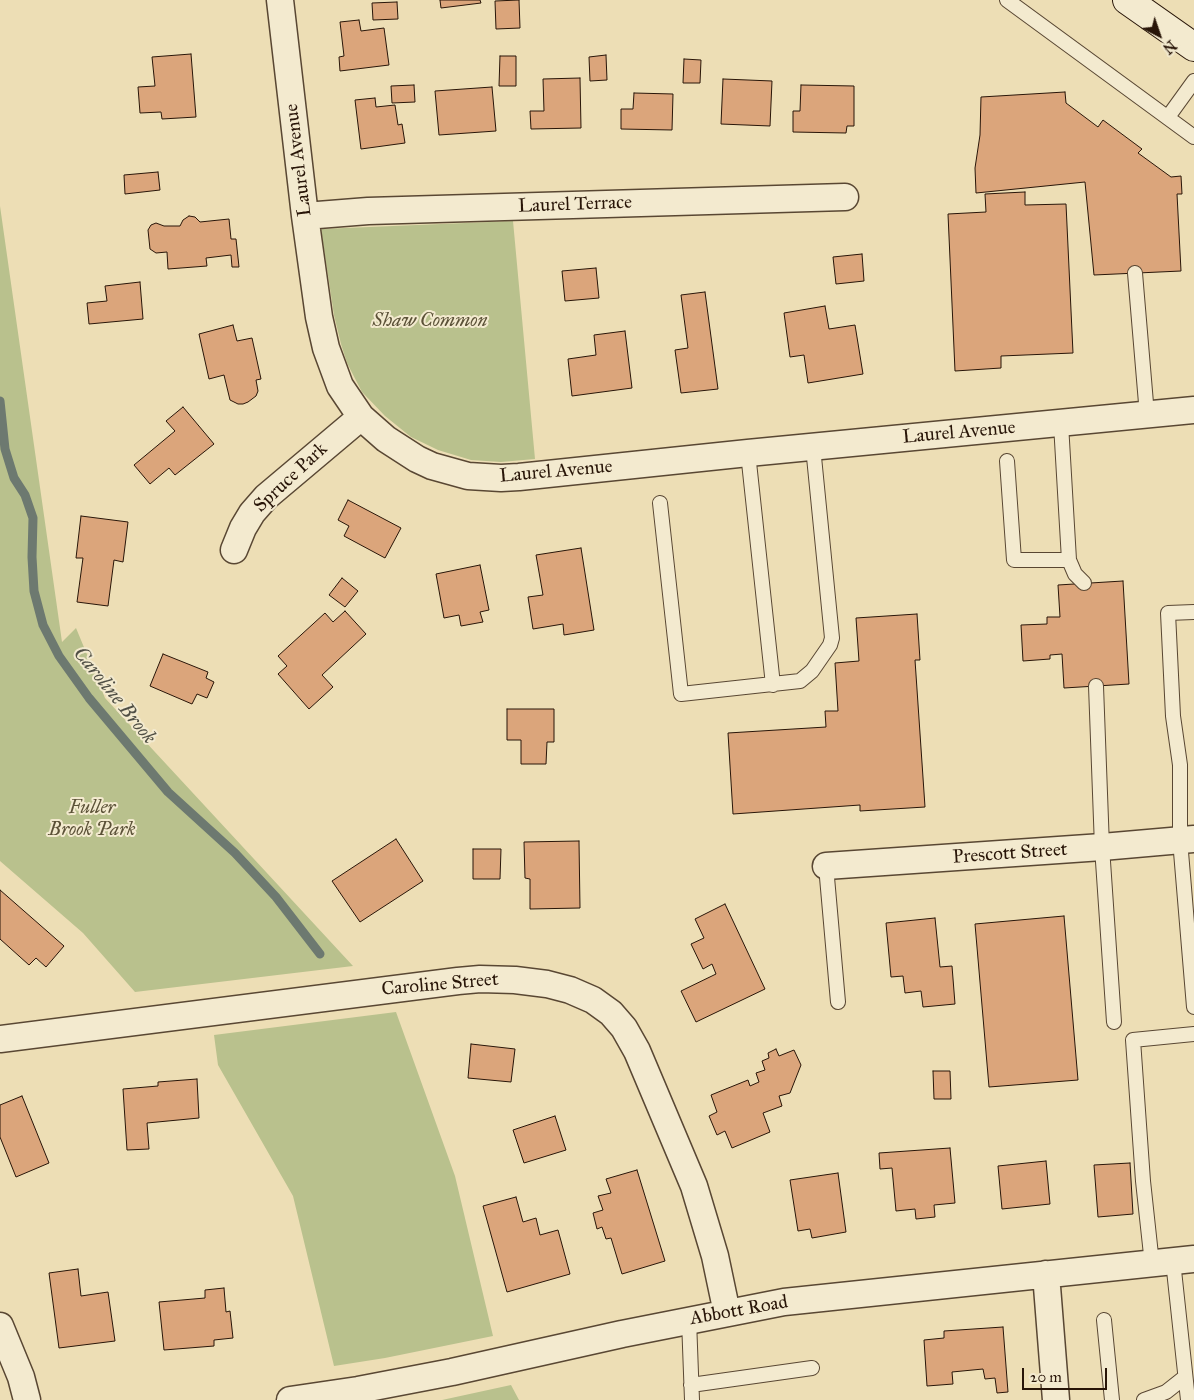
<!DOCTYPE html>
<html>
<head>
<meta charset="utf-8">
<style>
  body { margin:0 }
  #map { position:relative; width:1194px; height:1400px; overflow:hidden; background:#eddeb5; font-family:"IM FELL Great Primer",serif }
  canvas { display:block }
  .north { position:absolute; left:1134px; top:10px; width:50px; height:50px; -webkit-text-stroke:4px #f3eacf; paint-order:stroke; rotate:139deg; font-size:14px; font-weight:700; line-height:20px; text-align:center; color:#281508 }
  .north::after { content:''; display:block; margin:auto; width:18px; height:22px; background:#281508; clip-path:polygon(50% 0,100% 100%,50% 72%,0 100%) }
  .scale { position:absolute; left:1022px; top:1368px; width:85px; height:22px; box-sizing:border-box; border:2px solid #281508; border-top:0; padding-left:6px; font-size:15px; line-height:18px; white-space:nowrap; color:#281508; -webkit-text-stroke:4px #f3eacf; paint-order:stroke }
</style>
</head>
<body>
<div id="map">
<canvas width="1194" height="1400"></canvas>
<div class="north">N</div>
<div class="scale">20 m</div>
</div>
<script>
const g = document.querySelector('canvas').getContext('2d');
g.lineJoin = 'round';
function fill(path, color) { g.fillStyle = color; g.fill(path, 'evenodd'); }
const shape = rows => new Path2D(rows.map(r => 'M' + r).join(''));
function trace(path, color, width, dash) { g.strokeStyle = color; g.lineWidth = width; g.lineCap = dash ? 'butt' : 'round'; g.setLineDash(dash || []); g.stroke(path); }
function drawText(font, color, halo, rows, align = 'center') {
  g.font = font + ' "IM FELL Great Primer",serif'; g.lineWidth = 4; g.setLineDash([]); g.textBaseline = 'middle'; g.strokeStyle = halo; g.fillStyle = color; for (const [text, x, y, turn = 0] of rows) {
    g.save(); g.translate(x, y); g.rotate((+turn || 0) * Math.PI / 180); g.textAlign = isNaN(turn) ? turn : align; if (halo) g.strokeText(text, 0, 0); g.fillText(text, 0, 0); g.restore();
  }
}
const green = shape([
  [0,206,62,642,76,628,105,698,353,966,135,992,83,933,0,861],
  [513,221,535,459,501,462,471,460,438,450,411,437,385,416,362,392,347,363,341,344,334,315,321,229],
  [396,1012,455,1176,493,1336,385,1358,334,1366,293,1196,218,1065,214,1035],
  [511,1385,519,1400,442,1400]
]);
const stream = shape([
  [0,401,5,449,14,478,25,495,33,518,32,557,34,591,43,625,59,656,89,698,168,792,235,853,276,897,320,954]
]);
const building = shape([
  [440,0,480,0,481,3,441,8,440,0],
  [519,0,520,28,496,29,495,1,519,0],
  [397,2,398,19,373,20,372,3,397,2],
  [359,20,361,31,384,28,389,65,340,71,339,57,344,56,340,22,359,20],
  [191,54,196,117,162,119,161,112,140,113,138,87,155,86,152,57,191,54],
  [606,55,607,80,590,81,589,57,606,55],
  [500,56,516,56,516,86,499,86,500,56],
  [684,59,701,60,700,83,683,83,684,59],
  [580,78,581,128,531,129,530,111,544,111,543,79,580,78],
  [723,79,772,81,770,126,721,124,723,79],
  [414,85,415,102,392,103,391,86,414,85],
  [801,85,854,86,854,126,847,126,846,133,793,132,793,111,800,111,801,85],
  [492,87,496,131,439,135,435,91,492,87],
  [1065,92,1066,103,1098,127,1103,120,1142,149,1138,153,1171,177,1181,176,1182,194,1177,194,1181,271,1094,275,1085,182,976,193,975,168,980,135,981,97,1065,92],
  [634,93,673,94,672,130,621,129,621,109,633,109,634,93],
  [375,98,376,107,395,105,398,125,402,124,405,143,361,149,355,100,375,98],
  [158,172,160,190,125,194,124,175,158,172],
  [1025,192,1025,205,1066,204,1073,353,1001,356,1001,368,955,371,948,214,986,212,985,194,1025,192],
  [189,216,195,217,200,222,229,219,231,239,236,239,239,267,232,267,231,255,206,258,207,266,168,269,167,252,156,253,150,249,148,230,151,225,156,223,164,226,180,226,183,220,189,216],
  [862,254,864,281,836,284,833,257,862,254],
  [596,268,599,298,565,301,562,271,596,268],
  [140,282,143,319,89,324,87,303,107,301,105,286,140,282],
  [705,292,718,389,681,393,675,350,688,348,681,295,705,292],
  [825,306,829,329,855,325,863,374,808,383,804,355,790,357,784,313,825,306],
  [233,325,237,341,252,338,261,379,256,380,258,391,256,396,248,402,243,404,238,404,230,400,224,375,209,379,199,334,233,325],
  [625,331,632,388,572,396,568,359,596,355,594,335,625,331],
  [183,407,214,444,175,475,169,468,150,484,134,465,175,431,166,421,183,407],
  [348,500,401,528,385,558,344,536,349,526,338,520,348,500],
  [81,516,128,522,123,562,114,560,108,606,77,602,83,558,76,558,81,516],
  [581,548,594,630,564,635,563,624,533,629,528,597,543,595,536,555,581,548],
  [480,565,489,610,480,612,483,622,461,626,459,615,444,618,436,574,480,565],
  [342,578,358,591,345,607,329,595,342,578],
  [1123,581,1129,684,1064,688,1062,654,1050,655,1050,659,1023,661,1021,625,1047,624,1047,617,1060,617,1058,585,1123,581],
  [345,611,366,634,322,675,333,687,309,709,278,674,287,666,278,656,325,613,333,622,345,611],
  [917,614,920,660,915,660,925,807,860,811,860,805,733,814,728,733,826,727,825,711,838,711,835,663,859,661,856,618,917,614],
  [163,654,208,672,206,678,214,682,207,698,197,694,192,704,150,686,163,654],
  [507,709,554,709,554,742,547,742,546,764,521,764,521,740,507,740,507,709],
  [396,839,423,881,360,922,332,881,396,839],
  [579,841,580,908,530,909,530,879,525,878,524,842,579,841],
  [473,849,501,849,500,879,473,879,473,849],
  [0,890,64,946,46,967,36,958,29,965,0,939,0,890],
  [725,904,765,989,696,1022,681,991,716,974,712,964,703,969,691,944,704,938,695,919,725,904],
  [1064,916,1078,1080,989,1087,975,924,1064,916],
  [935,918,940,967,952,966,955,1004,923,1007,921,991,905,993,903,976,891,977,886,923,935,918],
  [471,1044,515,1049,511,1082,468,1078,471,1044],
  [776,1049,779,1056,794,1050,801,1065,790,1093,779,1096,782,1106,763,1113,770,1132,732,1148,725,1131,717,1135,709,1116,717,1112,711,1095,748,1080,750,1086,759,1082,756,1073,765,1070,762,1061,769,1058,768,1053,776,1049],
  [933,1071,950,1071,951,1099,934,1099,933,1071],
  [197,1079,199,1118,147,1123,149,1149,127,1150,123,1089,158,1086,158,1082,197,1079],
  [22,1096,49,1163,16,1177,0,1137,0,1105,22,1096],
  [555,1116,566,1150,524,1163,513,1130,555,1116],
  [950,1148,955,1203,934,1205,935,1217,916,1219,915,1209,896,1211,892,1168,880,1169,879,1153,950,1148],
  [1046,1161,1050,1204,1002,1209,998,1166,1046,1161],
  [1130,1163,1133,1214,1098,1217,1094,1165,1130,1163],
  [637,1170,665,1261,622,1274,611,1238,606,1239,602,1227,597,1229,593,1213,603,1210,598,1196,611,1193,606,1179,637,1170],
  [838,1173,846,1232,812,1238,810,1229,798,1231,790,1180,838,1173],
  [516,1197,523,1222,536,1218,540,1235,558,1230,570,1274,507,1292,483,1206,516,1197],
  [78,1269,81,1296,108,1292,115,1341,59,1348,49,1273,78,1269],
  [224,1288,226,1312,230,1311,233,1338,214,1340,214,1346,164,1350,159,1302,205,1298,205,1290,224,1288],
  [1003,1327,1008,1392,997,1393,995,1378,985,1379,983,1369,952,1372,953,1384,927,1386,924,1340,944,1338,944,1331,1003,1327]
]);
const lane = shape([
  [1007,0,1194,137],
  [1168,117,1194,81],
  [1135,273,1147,415],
  [1061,424,1069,560,1075,574,1084,583],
  [748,453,773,685],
  [1007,461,1014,560,1069,560],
  [660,503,681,694,800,681,812,671,830,645,832,638,813,447],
  [1194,612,1168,613,1173,716,1180,765,1180,840,1194,1007],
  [1096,686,1102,847,1114,1022],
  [826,866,838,1002],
  [1173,1261,1188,1400],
  [1152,1264,1143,1181,1133,1040,1194,1034],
  [689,1320,692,1400],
  [1104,1320,1112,1400],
  [691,1385,812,1368],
  [1144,1400,1166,1392,1185,1377]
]);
const street = shape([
  [280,0,305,216,319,317,326,348,340,386,361,417,386,439,417,459,432,466,468,476,501,478,519,477,748,453,1194,410],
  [305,216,368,211,845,197],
  [234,550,243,528,252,513,266,497,361,417],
  [826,866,1102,847,1194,839],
  [0,1039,458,981,480,979,515,980,547,984,570,990,593,1000,611,1013,624,1028,637,1051,694,1186,715,1256,727,1313],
  [1046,1274,1056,1400],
  [0,1326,21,1377,27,1400],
  [290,1400,358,1390,452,1372,622,1334,784,1302,1194,1259]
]);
const secondary = shape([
  [1127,0,1194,47]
]);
const streetNames = [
  ["Laurel Avenue",299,160,-97],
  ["Laurel Terrace",575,205,-2],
  ["Laurel Avenue",959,433,-5],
  ["Laurel Avenue",556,472,-5],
  ["Spruce Park",291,478,-43],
  ["Prescott Street",1010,854,-4],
  ["Caroline Street",440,985,-5],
  ["Abbott Road",739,1311,-10]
];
const parkNames = [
  ["Shaw Common",430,321],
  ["Fuller",92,808],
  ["Brook Park",92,830]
];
const waterNames = [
  ["Caroline Brook",114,696,51]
];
fill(green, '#b9c18d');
trace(stream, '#6d7970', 9);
fill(building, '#dba57b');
trace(building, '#281508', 1);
trace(lane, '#594733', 16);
trace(street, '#594733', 29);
trace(secondary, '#281508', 30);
trace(lane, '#f3eacf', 14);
trace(street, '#f3eacf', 26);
trace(secondary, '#f3eacf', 28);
drawText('19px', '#281508', '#f3eacf', streetNames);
drawText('italic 19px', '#5b5137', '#f3eacf', parkNames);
drawText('italic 20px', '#504f45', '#f3eacf', waterNames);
</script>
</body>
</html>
